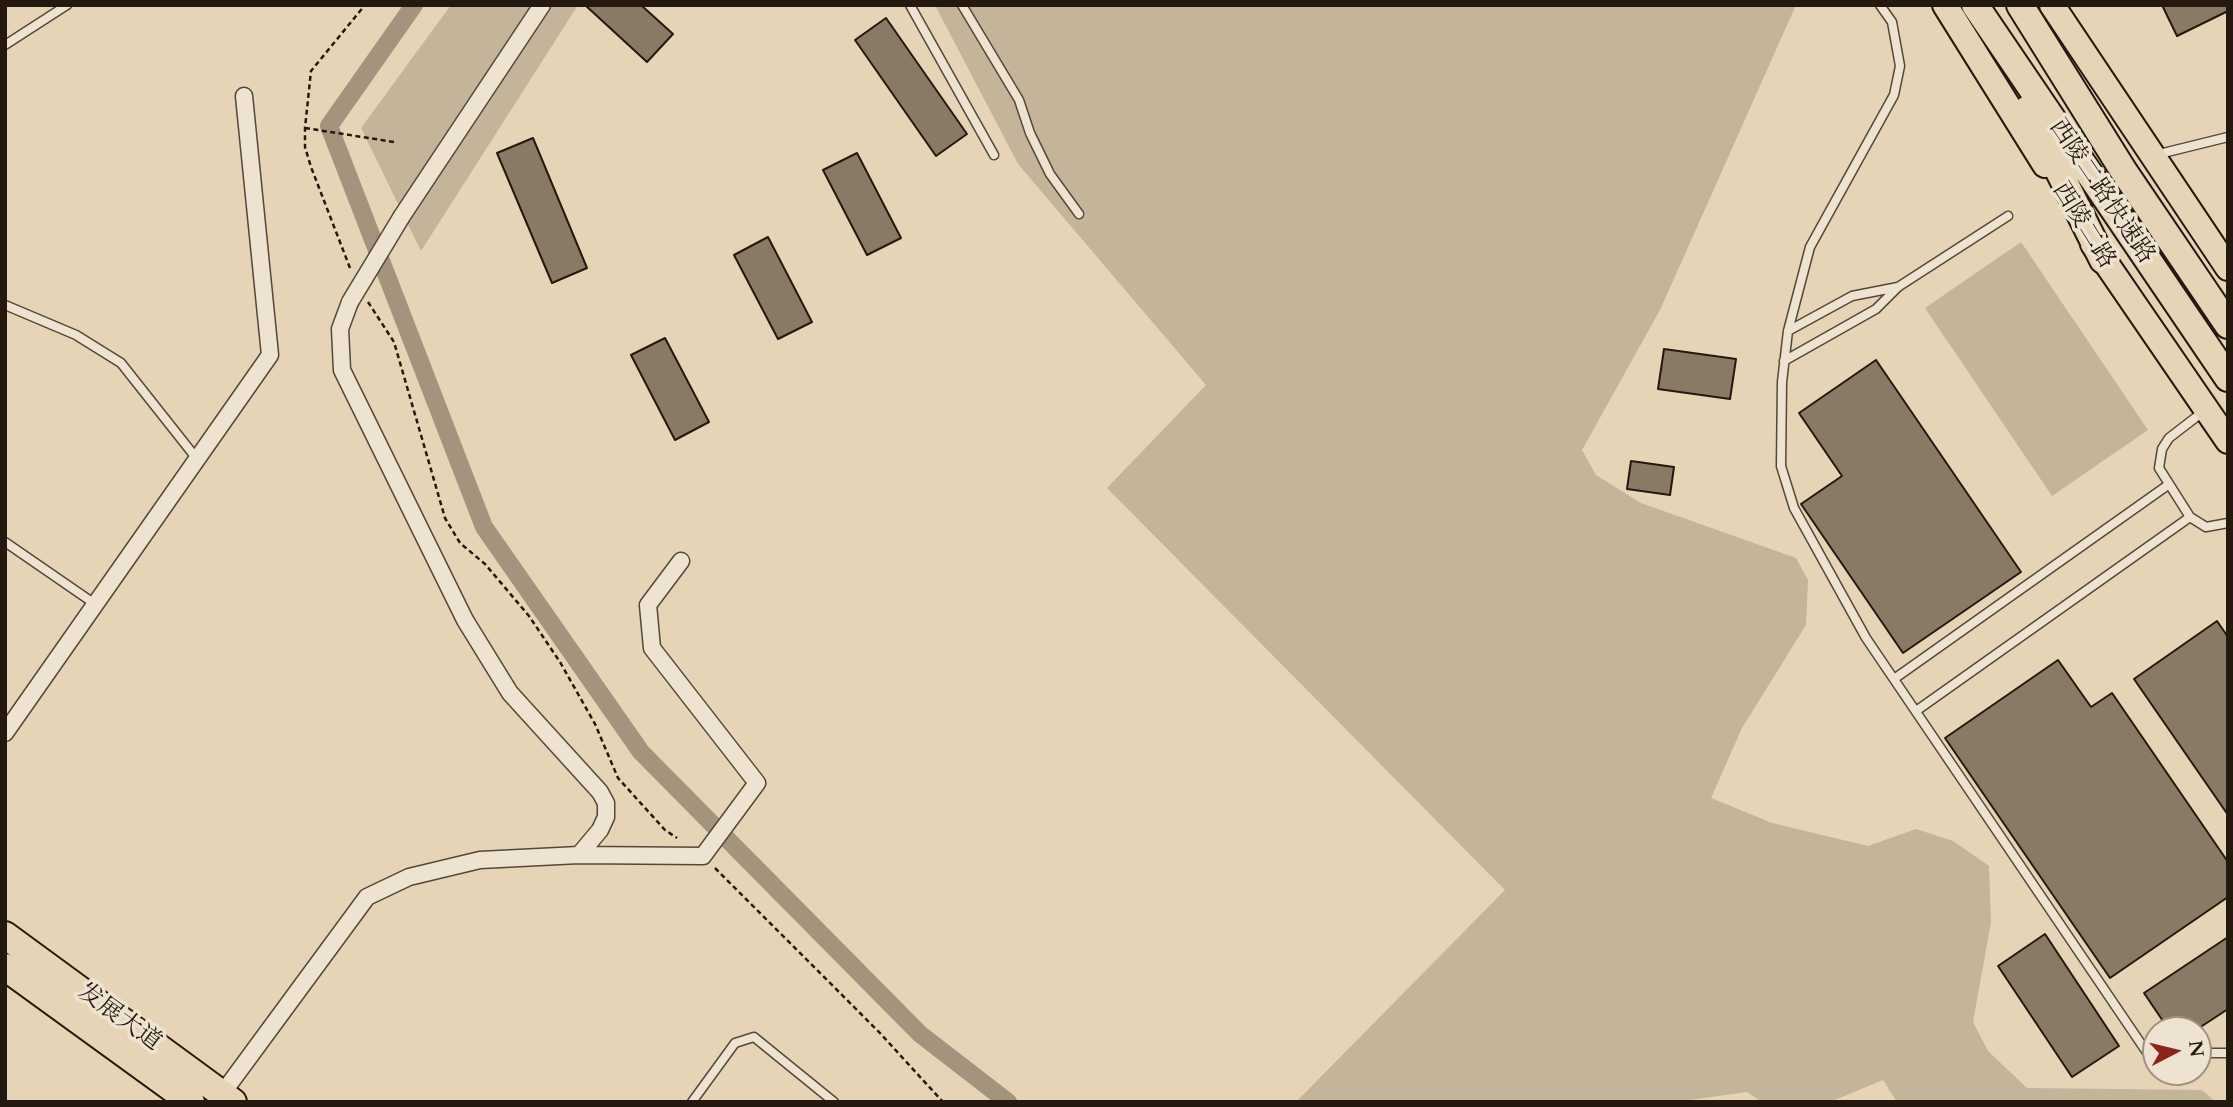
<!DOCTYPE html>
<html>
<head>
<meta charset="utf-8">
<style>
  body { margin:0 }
  #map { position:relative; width:2233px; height:1107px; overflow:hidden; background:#e5d4b6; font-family:Cardo,serif }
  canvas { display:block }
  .frame { position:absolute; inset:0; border:7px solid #25180f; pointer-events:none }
  .north { position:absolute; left:2142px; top:1016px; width:70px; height:70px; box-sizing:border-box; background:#eee3d0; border:2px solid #9e9283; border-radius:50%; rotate:83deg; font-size:19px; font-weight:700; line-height:28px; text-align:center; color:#25180f }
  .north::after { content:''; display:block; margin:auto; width:24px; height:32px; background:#8f2418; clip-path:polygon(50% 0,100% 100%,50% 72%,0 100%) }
</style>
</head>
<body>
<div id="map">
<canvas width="2233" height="1107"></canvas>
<div class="frame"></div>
<div class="north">N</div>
</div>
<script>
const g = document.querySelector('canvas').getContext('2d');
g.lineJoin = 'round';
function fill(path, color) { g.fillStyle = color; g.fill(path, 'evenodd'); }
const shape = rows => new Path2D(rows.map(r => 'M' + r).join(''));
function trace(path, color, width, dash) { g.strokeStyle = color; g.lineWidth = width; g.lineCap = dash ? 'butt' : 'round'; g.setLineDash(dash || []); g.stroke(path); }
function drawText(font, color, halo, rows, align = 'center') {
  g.font = font + ' Cardo,"Noto Serif SC",serif'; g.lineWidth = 7; g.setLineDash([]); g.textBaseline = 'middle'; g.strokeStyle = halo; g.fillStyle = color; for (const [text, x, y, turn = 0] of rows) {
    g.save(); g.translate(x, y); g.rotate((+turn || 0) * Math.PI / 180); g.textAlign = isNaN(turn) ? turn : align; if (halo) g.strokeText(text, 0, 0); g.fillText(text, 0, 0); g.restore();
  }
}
const green = shape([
  [451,5,578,5,421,251,361,128],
  [935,5,1796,5,1660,310,1582,450,1596,475,1641,503,1796,558,1808,580,1806,625,1742,728,1711,798,1772,823,1868,846,1916,829,1953,841,1989,866,1991,922,1973,1022,1988,1051,2027,1088,2202,1090,2216,1102,1897,1102,1883,1080,1830,1102,1762,1102,1747,1092,1675,1102,1296,1102,1505,890,1107,488,1206,385,1018,164],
  [2021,242,2148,430,2052,496,1925,308]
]);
const canal = shape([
  [414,5,329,126,484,527,641,752,920,1034,1008,1102]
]);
const building = shape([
  [585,5,641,5,673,34,647,62,585,5],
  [2162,5,2228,5,2228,11,2177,36,2162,5],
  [886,18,967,134,936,156,855,40,886,18],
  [533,138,587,268,552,283,497,153,533,138],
  [857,153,901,238,867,255,823,170,857,153],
  [768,237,812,322,778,339,734,255,768,237],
  [665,338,709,422,675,440,631,355,665,338],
  [1664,349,1736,359,1730,399,1658,389,1664,349],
  [1876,360,2021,572,1903,653,1801,504,1842,476,1799,413,1876,360],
  [1631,461,1674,467,1670,495,1627,489,1631,461],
  [2217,621,2228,637,2228,815,2134,679,2217,621],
  [2058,660,2091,707,2112,693,2228,862,2228,897,2110,978,1945,738,2058,660],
  [2045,934,2119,1046,2072,1077,1998,966,2045,934],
  [2228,937,2228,1009,2196,1030,2169,1030,2144,993,2228,937]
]);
const path = shape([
  [305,128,394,142],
  [350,268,311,167,305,147,305,128,311,71,365,5],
  [368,302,394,342,445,518,460,543,485,564,529,616,560,662,595,724,618,778,665,830,677,838],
  [715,868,879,1032,943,1102]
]);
const service = shape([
  [910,5,994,155],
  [962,5,1019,100,1030,133,1050,174,1079,214],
  [1880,5,1892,22,1900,66,1894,95,1810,247,1788,331,1782,382,1781,466,1794,508,1866,638,2148,1054,2156,1053],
  [5,45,67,5],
  [2155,155,2228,137],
  [5,305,76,335,121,363,197,459],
  [1788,331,1852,296,1898,287],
  [1784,361,1876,309,1898,287,2008,216],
  [2204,411,2169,438,2162,449,2159,468,2190,517,2206,527,2228,523],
  [5,542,95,604],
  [1894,679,2168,485],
  [1916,711,2190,517],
  [2198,1053,2228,1053],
  [692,1102,735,1043,754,1037,834,1102]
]);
const minor = shape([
  [402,216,542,5],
  [350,302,340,329,342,370,465,620,510,693,600,792,606,803,606,817,600,830,579,855],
  [5,733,270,355,244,96],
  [222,1094,367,897,409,877,480,860,579,855,703,856,757,783,652,648,648,605,681,561]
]);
const primary = shape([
  [1945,5,2045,165],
  [2052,5,2228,268],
  [2093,244,2228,441]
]);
const trunk = shape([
  [1975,5,2228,378],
  [2020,5,2123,170,2228,325],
  [2028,109,2103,260],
  [5,935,233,1102],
  [5,967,191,1102]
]);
const minorBridge = shape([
  [350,302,402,216]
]);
const streetNames = [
  ["西陵二路快速路",2101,192,56],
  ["西陵二路",2083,226,58],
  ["发展大道",119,1018,36]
];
fill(green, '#c4b49a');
trace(canal, '#a4947d', 18);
fill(building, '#897a66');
trace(building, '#25180f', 2);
trace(service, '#554739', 11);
trace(minor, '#554739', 19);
trace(primary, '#25180f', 28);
trace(trunk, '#25180f', 30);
trace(path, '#25180f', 2.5, [5, 3.5]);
trace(service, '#eee3d0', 8);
trace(minor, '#eee3d0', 16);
trace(primary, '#e5d4b6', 24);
trace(trunk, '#e5d4b6', 26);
trace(minorBridge, '#554739', 19, []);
trace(minorBridge, '#eee3d0', 16);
drawText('24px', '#25180f', '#eee3d0', streetNames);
</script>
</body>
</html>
